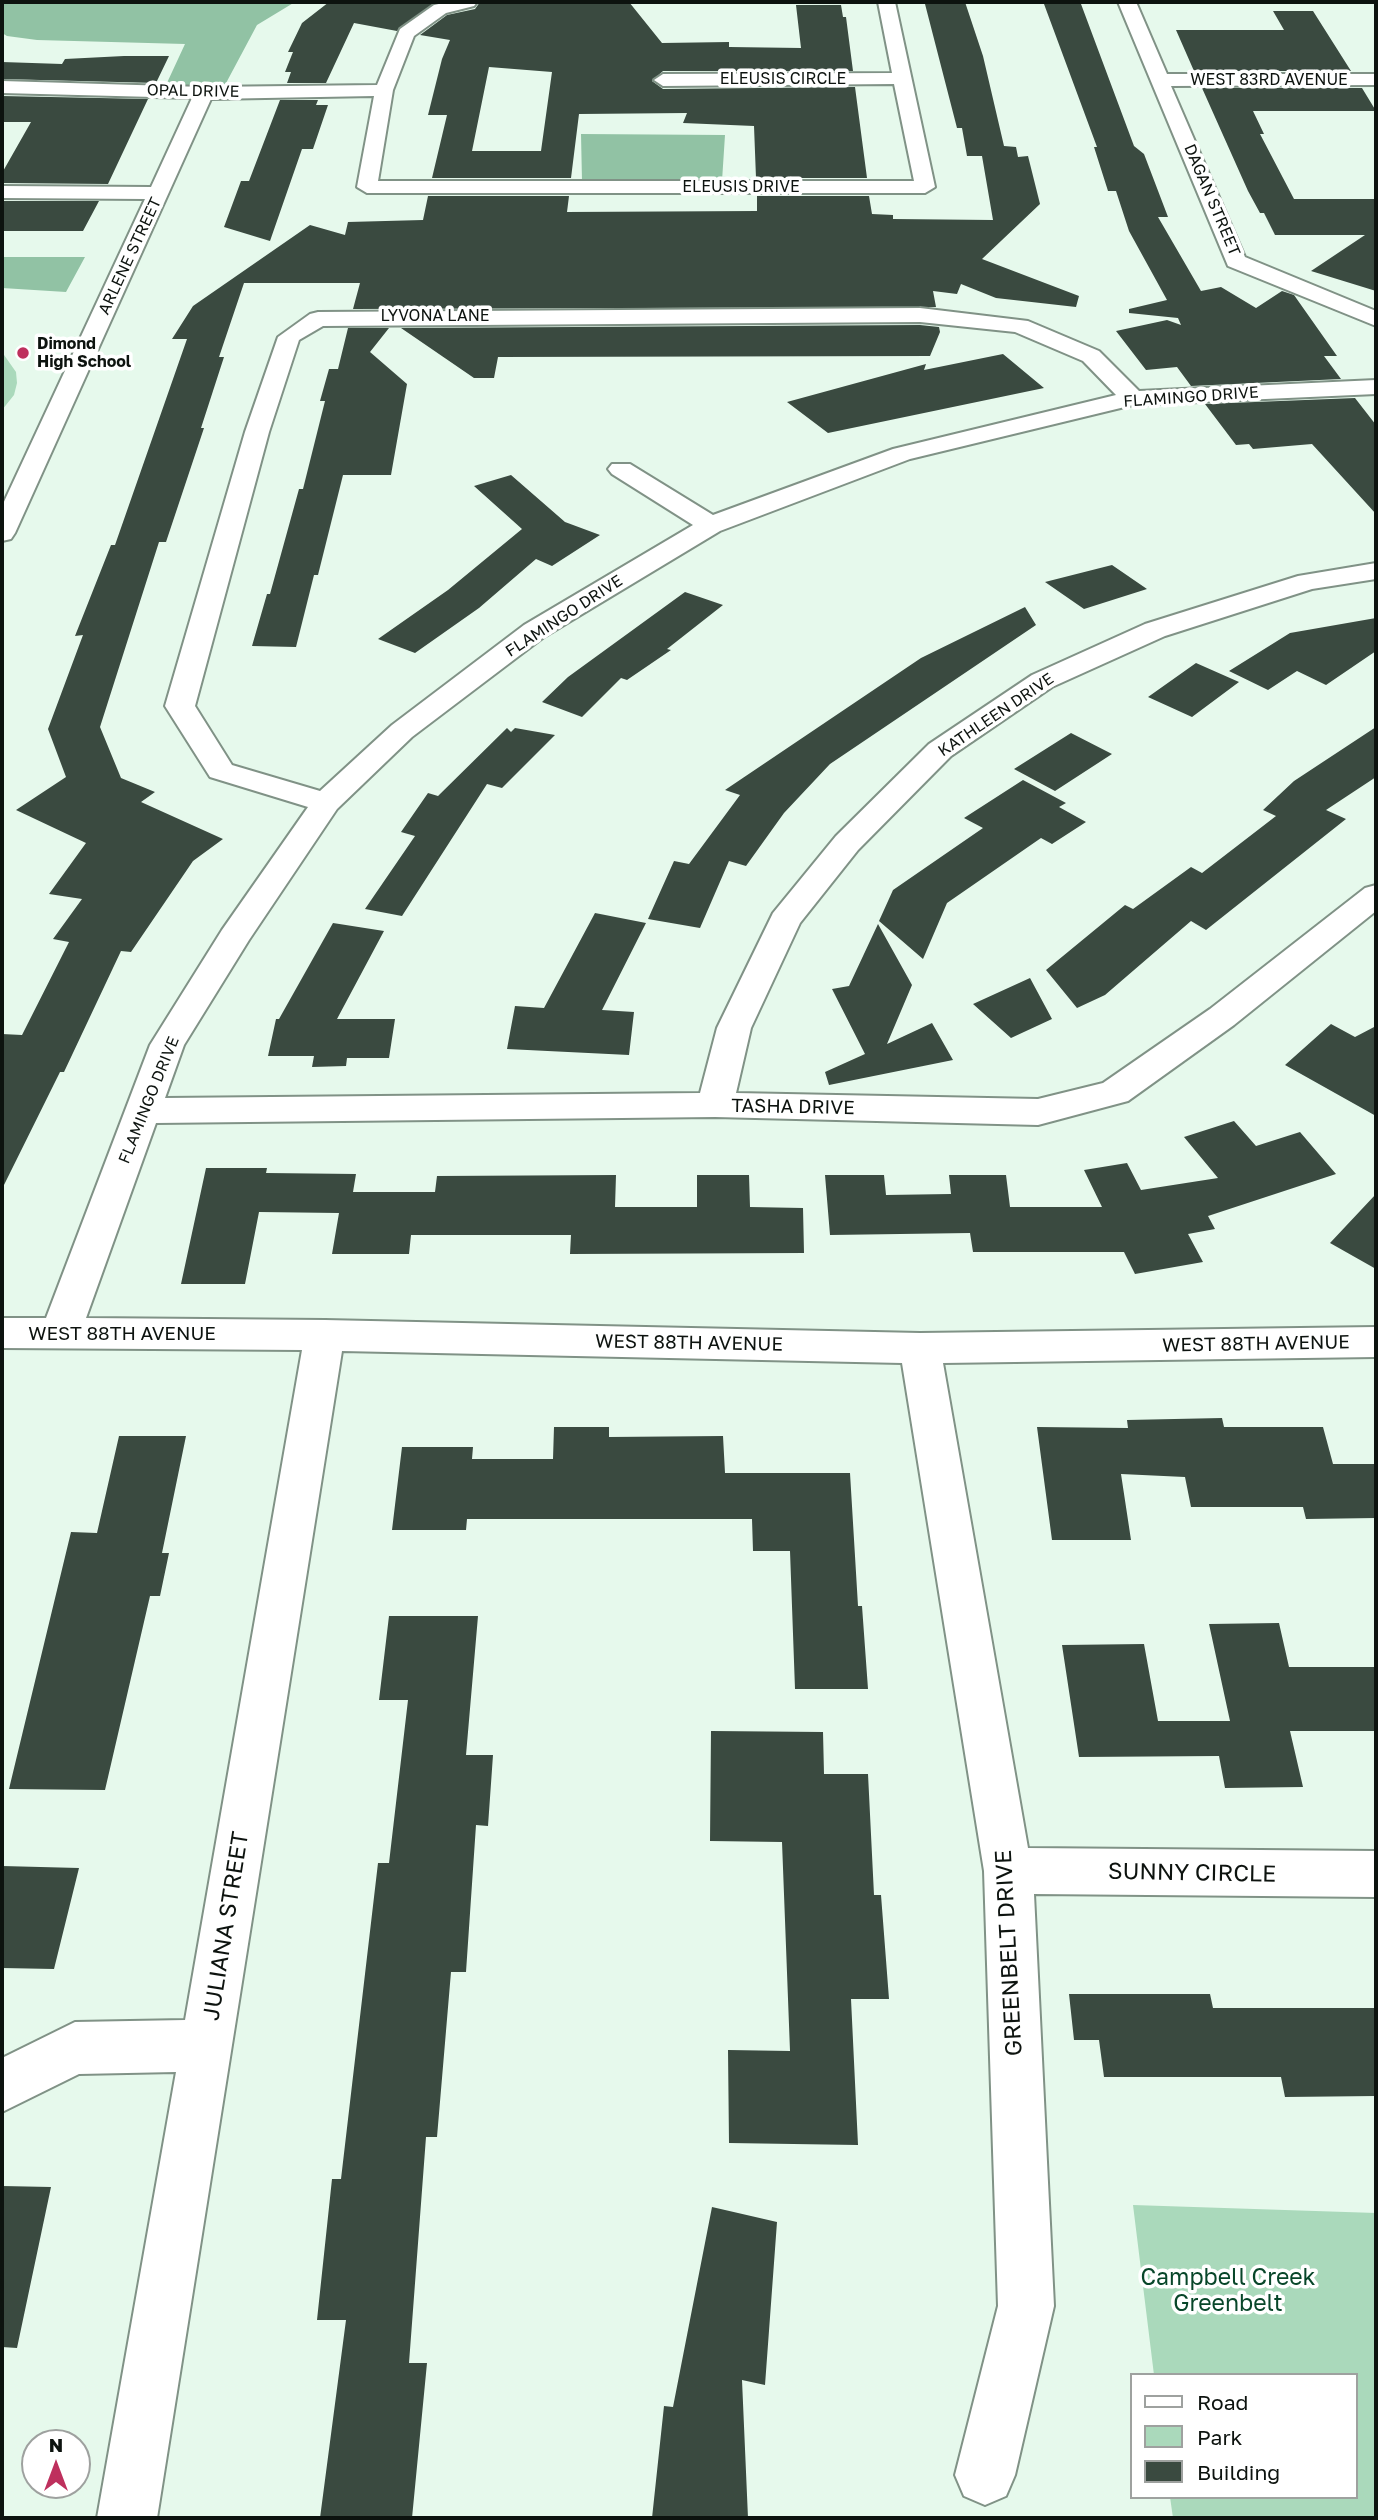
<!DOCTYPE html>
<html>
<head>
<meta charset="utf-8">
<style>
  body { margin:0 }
  #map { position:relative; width:1378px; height:2520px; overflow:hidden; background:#e6f9ec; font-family:"Golos Text",sans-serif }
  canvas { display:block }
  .frame { position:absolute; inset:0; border:4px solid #0d130f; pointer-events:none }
  .legend { position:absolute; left:1130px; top:2373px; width:228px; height:126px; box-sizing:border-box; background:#fff; border:2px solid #9ea19f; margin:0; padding:9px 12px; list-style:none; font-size:21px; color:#0d130f }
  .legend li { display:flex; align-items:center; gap:14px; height:35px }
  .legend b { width:35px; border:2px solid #9ea19f }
  .north { position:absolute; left:21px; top:2429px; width:70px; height:70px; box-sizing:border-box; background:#fff; border:2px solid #9ea19f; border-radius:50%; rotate:0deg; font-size:19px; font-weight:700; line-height:28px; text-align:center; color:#0d130f }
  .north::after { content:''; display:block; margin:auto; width:24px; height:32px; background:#be305d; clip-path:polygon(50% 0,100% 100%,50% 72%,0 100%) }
</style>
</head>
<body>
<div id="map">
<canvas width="1378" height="2520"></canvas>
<div class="frame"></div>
<ul class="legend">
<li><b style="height:9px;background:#fff"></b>Road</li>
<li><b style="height:19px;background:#aad9bb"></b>Park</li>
<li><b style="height:19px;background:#3a4a40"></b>Building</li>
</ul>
<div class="north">N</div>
</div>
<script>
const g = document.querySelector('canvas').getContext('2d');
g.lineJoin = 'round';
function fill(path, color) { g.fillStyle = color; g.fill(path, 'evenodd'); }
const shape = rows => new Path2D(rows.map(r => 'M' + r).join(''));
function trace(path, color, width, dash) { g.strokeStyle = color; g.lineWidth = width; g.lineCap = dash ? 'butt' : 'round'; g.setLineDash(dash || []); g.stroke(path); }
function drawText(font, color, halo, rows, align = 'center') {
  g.font = font + ' "Golos Text",sans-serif'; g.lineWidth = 7; g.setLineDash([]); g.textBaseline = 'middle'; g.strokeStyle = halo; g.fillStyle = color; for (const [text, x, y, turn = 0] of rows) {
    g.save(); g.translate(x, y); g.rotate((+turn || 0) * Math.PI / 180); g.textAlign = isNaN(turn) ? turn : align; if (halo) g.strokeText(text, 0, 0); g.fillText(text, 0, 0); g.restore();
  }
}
const green = shape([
  [2,352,16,372,17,383,14,395,2,410],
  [1133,2205,1376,2213,1376,2518,1173,2518,1170,2497,1355,2497,1355,2375,1154,2375]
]);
const forest = shape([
  [2,2,295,2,257,25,225,85,166,85,185,44,37,40,7,36,2,33],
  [581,134,725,135,722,181,582,181],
  [2,257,85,257,66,292,2,288]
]);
const building = shape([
  [329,2,437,2,397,31,354,23,326,83,287,83,291,72,285,72,293,52,288,52,302,23],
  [480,2,629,2,662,43,729,42,729,47,801,48,796,5,841,5,843,17,846,17,853,71,663,71,652,81,663,89,855,87,867,178,756,178,754,126,683,123,687,113,579,114,571,178,432,178,447,115,428,115,442,59,450,40,420,35,447,15,475,9],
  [489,67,552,72,541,151,472,151],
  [930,2,965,2,983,56,1004,146,1016,147,1018,157,1028,156,1040,204,982,259,1079,296,1076,307,996,298,961,284,957,294,933,291,936,307,353,309,360,283,244,283,219,357,224,357,201,428,204,428,166,542,159,542,100,727,121,778,155,792,141,802,223,839,193,861,131,952,121,951,64,1072,60,1072,2,1189,2,1034,22,1035,69,942,53,939,82,899,49,894,86,843,16,810,66,777,48,729,83,635,75,636,111,545,115,545,187,339,172,339,193,306,310,225,345,235,348,222,423,220,428,196,569,196,567,212,757,211,757,196,869,196,872,214,893,215,893,219,993,220,982,156,967,156,962,128,957,128,925,4,930,4],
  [1044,4,1081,4,1134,146,1144,154,1168,217,1158,217,1201,291,1221,287,1256,308,1282,291,1294,295,1337,356,1324,356,1341,379,1191,386,1177,367,1146,370,1116,331,1167,320,1181,325,1178,318,1129,313,1129,309,1167,300,1129,231,1116,191,1108,191,1094,147,1097,147],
  [1273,11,1313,11,1351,71,1194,71,1176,30,1284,30],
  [124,56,169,56,156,83,2,79,2,62,62,64,65,59],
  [1202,88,1362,88,1376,111,1253,111,1264,134,1260,134,1294,199,1376,199,1376,291,1311,271,1365,235,1275,235,1264,213,1260,213,1248,191],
  [2,96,148,99,108,184,2,183,2,173,31,122,2,122],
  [280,100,318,100,316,105,328,105,313,149,302,149,270,241,224,227,241,181,249,181],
  [2,201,99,201,83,231,2,231],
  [920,325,939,327,940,332,930,356,498,357,494,378,474,378,401,328],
  [348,328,389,328,370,352,407,384,391,475,343,475,318,575,314,575,296,647,252,646,267,594,270,594,299,489,303,489,325,401,320,401,329,369,338,369],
  [1003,354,1044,388,828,433,787,402,926,364,924,370],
  [1355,398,1376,425,1376,514,1312,444,1253,449,1249,444,1236,445,1205,404],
  [511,475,565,522,600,535,552,566,536,559,479,608,415,653,378,639,448,590,522,529,474,486],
  [1112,565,1147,589,1084,609,1045,582],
  [685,592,723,605,667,649,671,650,627,680,621,678,582,717,542,702,568,677],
  [1025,607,1036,625,830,764,784,813,746,866,729,861,700,928,648,919,674,861,689,864,740,795,725,790,921,658],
  [1376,618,1376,651,1326,685,1297,671,1268,690,1229,671,1290,633],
  [1196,663,1239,682,1192,717,1148,697],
  [1376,727,1376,777,1326,810,1346,819,1206,930,1191,921,1105,995,1077,1008,1046,970,1125,905,1133,909,1191,867,1202,873,1276,816,1263,810,1294,781],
  [507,728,511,732,515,728,555,735,502,788,487,784,402,916,365,909,415,836,401,832,428,793,438,796],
  [1071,733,1112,754,1055,791,1014,769],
  [1023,780,1066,803,1059,807,1086,822,1052,844,1041,838,947,903,923,959,879,921,893,890,983,828,964,818],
  [595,913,646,923,602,1010,634,1012,629,1055,507,1049,515,1006,544,1008],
  [333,923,384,931,337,1019,395,1019,389,1058,347,1058,346,1066,312,1067,314,1056,268,1056,276,1019,279,1019],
  [878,924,912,985,887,1044,932,1023,953,1060,829,1085,825,1072,865,1054,832,989,849,986],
  [1030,978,1052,1019,1011,1038,973,1004],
  [1331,1024,1355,1037,1376,1026,1376,1116,1285,1065],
  [1234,1121,1256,1146,1300,1132,1336,1174,1208,1216,1215,1229,1188,1234,1203,1262,1135,1274,1124,1252,973,1252,970,1233,830,1235,825,1175,884,1175,886,1195,951,1194,949,1175,1006,1175,1010,1207,1102,1207,1084,1170,1127,1163,1141,1190,1218,1178,1184,1137],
  [206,1168,267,1168,266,1173,356,1174,353,1192,435,1192,437,1176,616,1175,615,1207,697,1207,697,1175,749,1175,750,1207,803,1208,804,1253,570,1254,571,1235,411,1235,409,1254,332,1254,339,1213,259,1212,245,1284,181,1284],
  [1376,1194,1376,1269,1330,1243],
  [1222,1418,1224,1427,1323,1427,1333,1464,1376,1464,1376,1518,1306,1519,1303,1507,1191,1507,1185,1477,1121,1474,1131,1540,1052,1540,1037,1427,1128,1428,1127,1420],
  [554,1427,609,1427,609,1437,723,1436,725,1473,850,1473,858,1606,862,1606,868,1689,795,1689,790,1551,753,1551,752,1519,467,1519,466,1530,392,1530,402,1447,473,1447,472,1459,553,1459],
  [119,1436,186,1436,162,1553,169,1553,160,1596,150,1596,105,1790,9,1789,71,1532,97,1533],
  [389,1616,478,1616,466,1755,493,1755,488,1826,476,1825,466,1972,451,1972,437,2137,426,2137,409,2363,427,2363,412,2518,320,2518,346,2320,317,2320,332,2179,341,2179,378,1863,389,1863,408,1700,379,1700],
  [1279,1623,1289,1667,1376,1667,1376,1731,1290,1731,1303,1787,1225,1788,1219,1756,1079,1757,1062,1645,1144,1644,1158,1721,1230,1721,1209,1624],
  [711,1731,823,1732,824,1774,868,1774,874,1895,881,1895,889,1999,851,1999,858,2145,729,2143,728,2050,790,2051,782,1842,710,1841],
  [2,1866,79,1868,54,1969,2,1968],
  [1069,1994,1210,1994,1213,2008,1376,2008,1376,2096,1285,2097,1281,2077,1104,2077,1099,2040,1074,2040],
  [2,2186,51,2187,17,2348,2,2347],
  [712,2207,777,2222,765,2385,742,2380,748,2518,652,2518,664,2406,673,2407]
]);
const minor = shape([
  [448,2,477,2,474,6,446,13,414,36,393,90,378,181,914,181,894,84,663,86,654,80,663,74,892,73,878,2,895,2,935,187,925,193,367,193,357,187,374,96,211,99,15,533,11,539,2,541,2,506,145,199,2,198,2,186,151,187,192,98,2,93,2,81,204,87,377,85,400,29,434,5,448,2],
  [1118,2,1136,2,1167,74,1376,74,1376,85,1171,86,1245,257,1376,311,1376,326,1228,266,1118,2],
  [920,308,1028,321,1099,351,1139,391,1376,380,1376,394,1133,405,910,459,720,531,544,637,412,737,337,809,249,940,184,1045,165,1098,700,1093,717,1028,773,913,836,836,929,744,1032,675,1145,624,1298,576,1376,563,1376,579,1312,589,1165,636,1052,687,951,756,858,850,800,923,751,1028,736,1093,1038,1099,1103,1083,1210,1009,1365,888,1376,885,1376,911,1234,1025,1128,1101,1038,1125,715,1117,156,1123,86,1318,325,1320,920,1333,1376,1327,1376,1357,943,1363,1028,1848,1376,1851,1376,1897,1034,1894,1054,2306,1015,2475,1006,2496,985,2505,964,2496,955,2475,998,2306,984,1871,902,1363,342,1351,157,2518,97,2518,176,2072,79,2074,2,2112,2,2058,75,2022,185,2020,302,1350,2,1348,2,1318,46,1318,150,1045,222,930,308,807,210,777,165,706,245,432,278,337,310,314,318,312,920,308],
  [920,322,1015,332,1083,361,1116,395,893,449,713,515,630,464,612,464,608,469,612,474,693,525,524,625,392,725,320,791,232,765,195,706,269,432,299,340,323,326,920,322]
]);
const markers = [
  [23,353,7,"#be305d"]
];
const farStreetnames = [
  ["ELEUSIS CIRCLE",783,79],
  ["WEST 83RD AVENUE",1269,80],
  ["OPAL DRIVE",193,91,1],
  ["ELEUSIS DRIVE",741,187],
  ["DAGAN STREET",1212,200,67],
  ["ARLENE STREET",130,256,-65],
  ["LYVONA LANE",435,316],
  ["FLAMINGO DRIVE",1191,397,-4],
  ["FLAMINGO DRIVE",564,616,-33],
  ["KATHLEEN DRIVE",996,715,-34],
  ["FLAMINGO DRIVE",149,1100,-68]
];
const farPoinames = [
  ["Dimond",37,344],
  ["High School",37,362]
];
const streetNames = [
  ["TASHA DRIVE",793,1107,1],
  ["WEST 88TH AVENUE",122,1334],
  ["WEST 88TH AVENUE",689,1343,1],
  ["WEST 88TH AVENUE",1256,1344,-1]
];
const nearStreetnames = [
  ["SUNNY CIRCLE",1192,1873,1],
  ["JULIANA STREET",226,1926,-81],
  ["GREENBELT DRIVE",1009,1953,-93]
];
const nearParknames = [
  ["Campbell Creek",1228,2278],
  ["Greenbelt",1228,2304]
];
fill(green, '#aad9bb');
fill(forest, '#91c2a4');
fill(building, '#3a4a40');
trace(minor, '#809286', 4);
fill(minor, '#fff');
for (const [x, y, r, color] of markers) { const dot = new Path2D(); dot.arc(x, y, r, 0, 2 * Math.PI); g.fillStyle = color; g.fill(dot); trace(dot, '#fff', 2.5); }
drawText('16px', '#0d130f', '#fff', farStreetnames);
drawText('bold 16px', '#0d130f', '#fff', farPoinames, 'left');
drawText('19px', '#0d130f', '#fff', streetNames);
drawText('23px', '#0d130f', '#fff', nearStreetnames);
drawText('23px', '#074629', '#fff', nearParknames);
</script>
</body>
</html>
